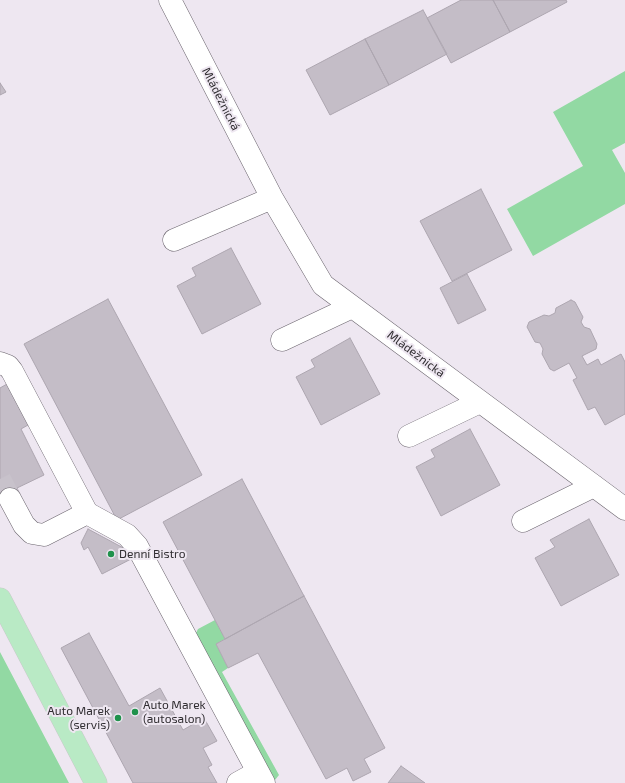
<!DOCTYPE html>
<html>
<head>
<meta charset="utf-8">
<style>
  body { margin:0 }
  canvas { display:block; background:#eee7f1 }
</style>
</head>
<body>
<canvas width="625" height="783"></canvas>
<script>
const g = document.querySelector('canvas').getContext('2d');
g.lineJoin = 'round';
function fill(path, color) { g.fillStyle = color; g.fill(path, 'evenodd'); }
const shape = rows => new Path2D(rows.map(r => 'M' + r).join(''));
function trace(path, color, width, dash) { g.strokeStyle = color; g.lineWidth = width; g.lineCap = dash ? 'butt' : 'round'; g.setLineDash(dash || []); g.stroke(path); }
function drawText(font, color, halo, rows, align = 'center') {
  g.font = font + ' "Exo 2",sans-serif'; g.lineWidth = 4; g.setLineDash([]); g.textBaseline = 'middle'; g.strokeStyle = halo; g.fillStyle = color; for (const [text, x, y, turn = 0] of rows) {
    g.save(); g.translate(x, y); g.rotate((+turn || 0) * Math.PI / 180); g.textAlign = isNaN(turn) ? turn : align; if (halo) g.strokeText(text, 0, 0); g.fillText(text, 0, 0); g.restore();
  }
}
const green = shape([
  [625,71,625,143,612,150,625,173,625,204,533,256,507,209,583,166,553,112],
  [215,620,225,639,216,644,228,668,222,672,279,775,275,780,272,777,195,635,198,629],
  [0,652,69,783,0,783]
]);
const building = shape([
  [461,0,493,0,510,32,451,63,427,18,461,0],
  [493,0,566,0,567,2,510,32,493,0],
  [423,10,447,54,389,85,365,39,423,10],
  [365,39,389,85,330,115,306,70,365,39],
  [0,83,6,92,0,95,0,83],
  [481,189,512,250,452,281,420,221,481,189],
  [231,248,261,304,202,334,177,286,196,276,192,268,231,248],
  [467,274,486,310,458,324,440,288,467,274],
  [108,299,202,475,117,520,24,344,108,299],
  [571,300,575,302,583,317,581,322,584,327,590,329,597,344,596,349,582,356,587,365,598,359,601,365,621,354,625,362,625,414,605,425,595,407,588,410,573,380,577,378,569,363,554,371,550,369,542,354,543,349,540,343,535,342,527,327,529,322,544,315,549,316,555,313,556,308,571,300],
  [350,338,380,394,321,425,296,377,315,367,311,360,350,338],
  [7,384,28,425,21,429,44,475,17,488,20,494,0,501,0,388,7,384],
  [470,429,500,485,441,516,416,467,435,457,431,450,470,429],
  [242,479,304,596,225,639,163,522,242,479],
  [589,519,619,575,561,606,535,558,555,547,550,540,589,519],
  [88,529,129,551,133,558,102,574,88,547,84,550,81,543,88,529],
  [304,596,385,748,364,759,371,772,353,781,347,768,326,779,258,653,228,668,216,644,304,596],
  [89,633,129,706,160,688,183,730,204,718,217,741,203,748,212,765,208,767,217,783,133,783,61,648,89,633],
  [401,766,425,783,388,783,401,766]
]);
const minorTunnel = shape([
  [0,479,10,499]
]);
const minor = shape([
  [170,0,272,198,323,285,625,509],
  [174,240,272,198],
  [282,340,352,307],
  [0,363,8,366,12,371,87,513],
  [409,436,480,402],
  [10,499,24,525,32,533,44,535,87,513,127,535,137,546,264,783],
  [523,521,594,486],
  [238,783,258,772]
]);
const major = shape([
  [0,599,96,783]
]);
const markers = [
  [111,554,4,"#20924c"],
  [135,712,4,"#20924c"],
  [118,718,4,"#20924c"]
];
const streetNames = [
  ["Mládežnická",221,99,63],
  ["Mládežnická",416,354,37]
];
const poiNames = [
  ["Denní Bistro",119,554],
  ["Auto Marek",143,705],
  ["(autosalon)",143,719],
  ["Auto Marek",110,711,"right"],
  ["(servis)",110,725,"right"]
];
fill(green, '#92d9a3');
fill(building, '#c4bdc7');
trace(building, '#ada6b0', 1);
trace(minorTunnel, '#c8c2cb', 22, [22, 11]);
trace(minor, '#6b656e', 23);
trace(major, '#c9c9ca', 23);
trace(minor, '#fff', 22);
trace(major, '#b9eac5', 22);
for (const [x, y, r, color] of markers) { const dot = new Path2D(); dot.arc(x, y, r, 0, 2 * Math.PI); g.fillStyle = color; g.fill(dot); trace(dot, '#eee7f1', 1.5); }
drawText('12px', '#312e32', '#eee7f1', streetNames);
drawText('12px', '#312e32', '#eee7f1', poiNames, 'left');
</script>
</body>
</html>
